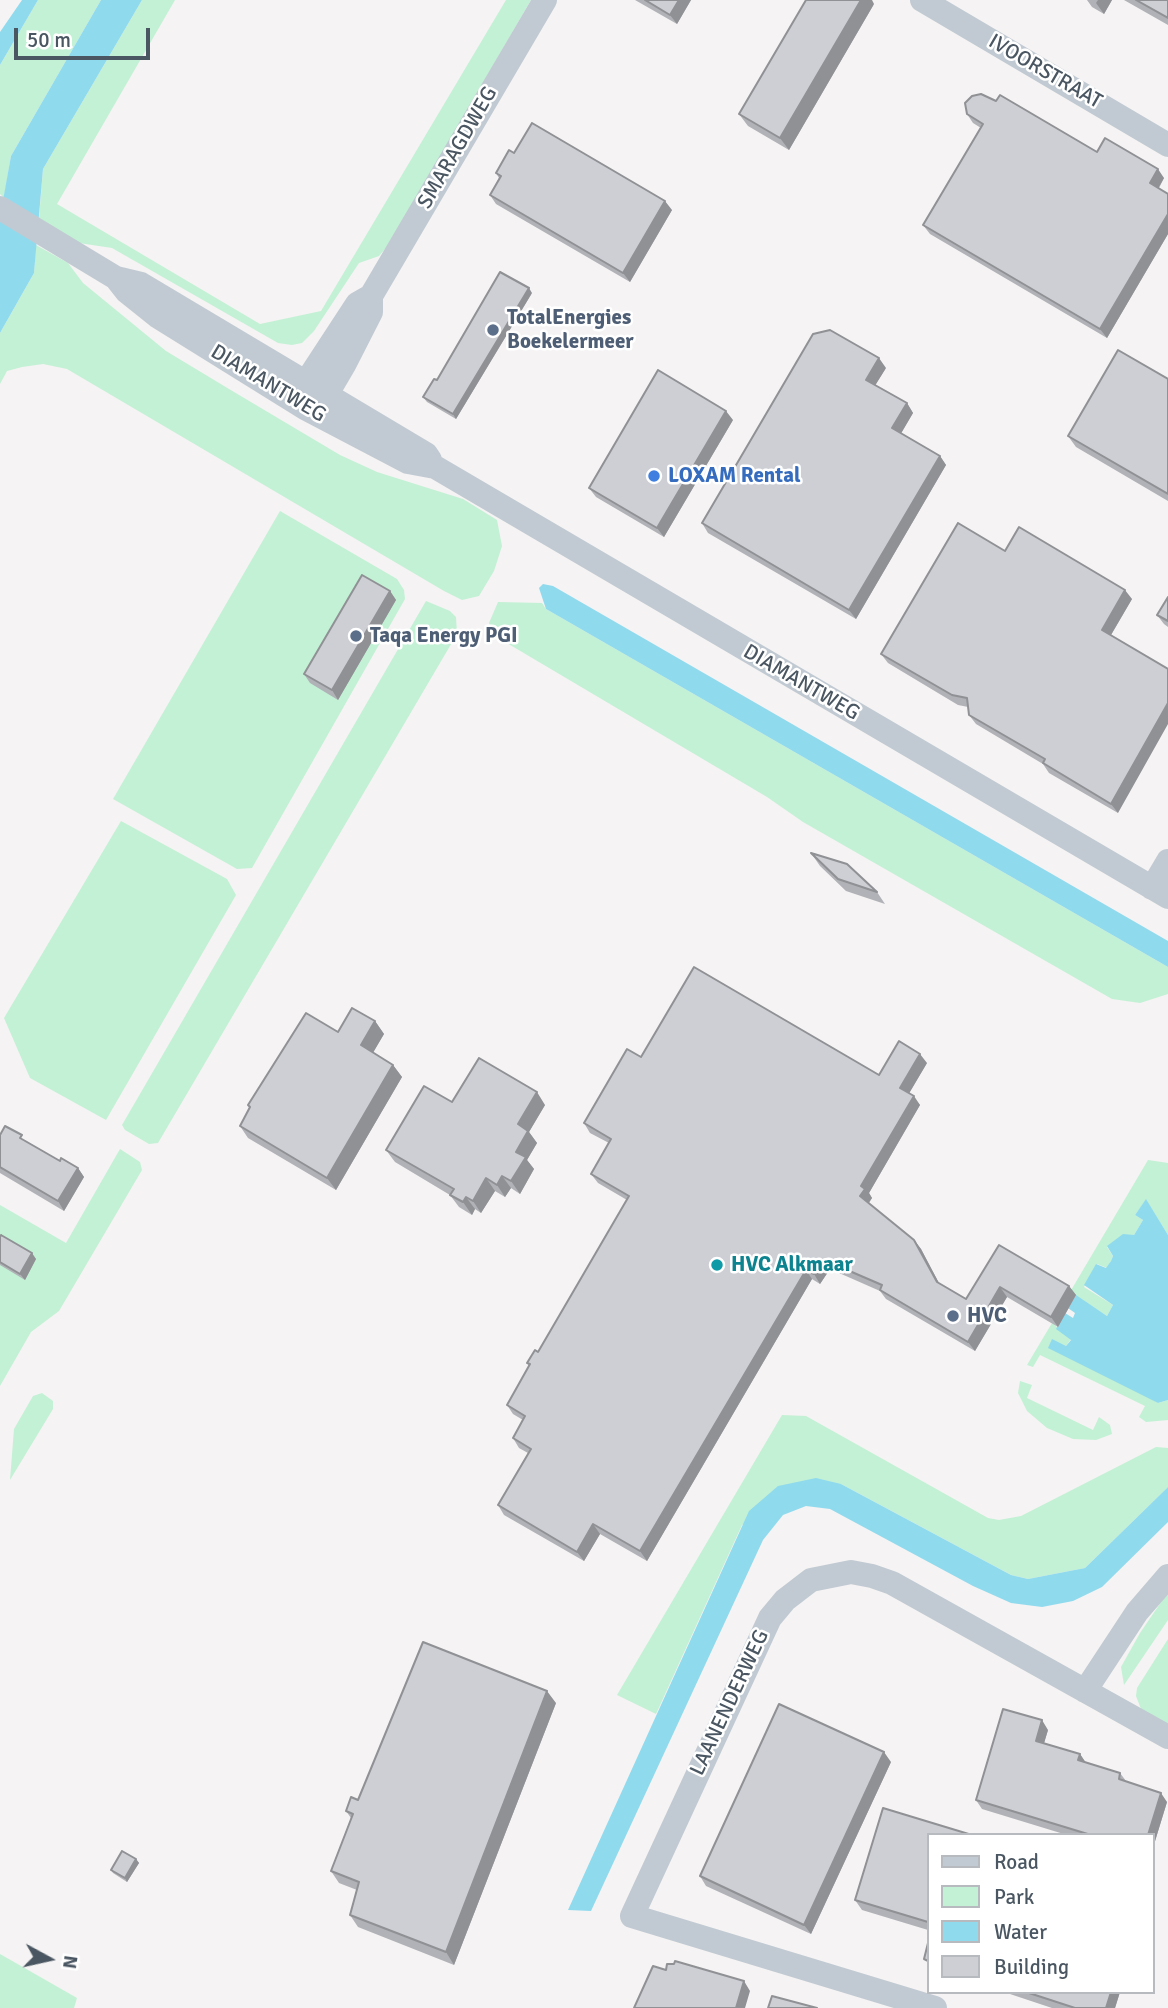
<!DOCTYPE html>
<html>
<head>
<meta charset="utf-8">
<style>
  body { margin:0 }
  #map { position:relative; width:1168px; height:2008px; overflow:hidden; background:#f5f3f3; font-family:Signika,sans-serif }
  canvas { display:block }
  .legend { position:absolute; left:927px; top:1833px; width:228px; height:161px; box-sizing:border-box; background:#fff; border:2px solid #b7bbc0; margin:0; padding:9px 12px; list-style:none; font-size:21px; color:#4a5661 }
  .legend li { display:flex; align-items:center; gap:14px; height:35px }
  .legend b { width:35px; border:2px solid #b7bbc0 }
  .north { position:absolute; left:14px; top:1924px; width:70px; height:70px; -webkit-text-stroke:5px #fff; paint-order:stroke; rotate:98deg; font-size:19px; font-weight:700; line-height:28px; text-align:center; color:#4a5661 }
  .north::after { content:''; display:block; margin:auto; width:24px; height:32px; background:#4a5661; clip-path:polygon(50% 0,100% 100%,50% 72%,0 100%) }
  .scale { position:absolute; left:14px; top:28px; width:136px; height:32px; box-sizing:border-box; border:4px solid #4a5661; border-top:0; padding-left:9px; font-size:21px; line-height:24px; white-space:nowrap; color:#4a5661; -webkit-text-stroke:5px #fff; paint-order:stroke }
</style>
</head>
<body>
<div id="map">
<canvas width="1168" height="2008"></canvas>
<ul class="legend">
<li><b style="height:9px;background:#c1cad2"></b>Road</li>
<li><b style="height:19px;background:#c3f1d5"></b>Park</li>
<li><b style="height:19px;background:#90daee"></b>Water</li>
<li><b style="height:19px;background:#cdcfd5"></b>Building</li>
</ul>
<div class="north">N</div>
<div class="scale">50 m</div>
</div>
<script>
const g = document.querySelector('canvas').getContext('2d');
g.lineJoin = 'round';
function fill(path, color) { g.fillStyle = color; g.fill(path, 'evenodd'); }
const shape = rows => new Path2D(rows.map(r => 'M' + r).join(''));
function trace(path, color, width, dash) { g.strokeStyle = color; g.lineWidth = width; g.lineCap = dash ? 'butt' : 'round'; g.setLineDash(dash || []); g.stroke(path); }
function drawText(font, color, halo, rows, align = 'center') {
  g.font = font + ' Signika,sans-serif'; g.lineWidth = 5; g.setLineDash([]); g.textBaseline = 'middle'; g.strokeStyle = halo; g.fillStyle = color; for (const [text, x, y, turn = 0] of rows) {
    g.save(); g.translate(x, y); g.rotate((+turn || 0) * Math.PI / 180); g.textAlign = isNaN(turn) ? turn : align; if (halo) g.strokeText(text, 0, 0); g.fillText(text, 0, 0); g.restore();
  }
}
const green = shape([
  [38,0,101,0,11,156,4,198,0,194,0,65],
  [142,0,175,0,57,204,260,324,321,311,506,0,531,0,391,242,379,256,359,263,314,331,302,343,292,345,278,343,112,248,79,243,39,219,43,169],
  [36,245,68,263,83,283,166,351,229,389,340,455,377,472,463,499,497,520,502,546,494,571,479,596,462,600,444,591,67,369,43,364,22,367,7,371,0,384,0,333,34,273],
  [280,511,397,579,404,590,405,599,252,868,237,869,113,799],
  [426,601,450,611,456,617,457,634,158,1143,149,1144,125,1130,122,1125],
  [498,602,542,603,546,609,1168,967,1168,994,1140,1003,1112,999,803,822,767,797,495,636,489,623],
  [121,821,227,879,236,895,106,1120,30,1078,4,1018],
  [120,1149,140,1162,142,1170,59,1311,31,1332,0,1386,0,1205,66,1243],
  [1148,1160,1168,1163,1168,1235,1146,1200,1135,1215,1143,1220,1134,1235,1107,1247,1113,1256,1111,1261,1107,1268,1097,1264,1084,1287,1113,1305,1107,1316,1070,1292],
  [1052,1323,1071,1339,1066,1346,1158,1403,1168,1400,1168,1420,1146,1422,1139,1417,1145,1406,1040,1355,1033,1367,1027,1365],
  [1020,1381,1032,1385,1027,1398,1093,1430,1099,1417,1110,1425,1112,1434,1096,1440,1073,1439,1047,1428,1027,1411,1018,1393],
  [42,1393,53,1401,53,1409,10,1480,14,1429,33,1396],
  [782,1415,806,1416,988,1518,999,1520,1021,1516,1156,1447,1168,1448,1168,1487,1085,1568,1028,1579,1011,1575,841,1484,742,1525,656,1714,617,1695],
  [1168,1592,1168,1620,1124,1685,1121,1667,1140,1633],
  [1168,1639,1168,1725,1141,1709,1136,1696,1137,1688],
  [0,1954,77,1998,74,2008,0,2008]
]);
const water = shape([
  [22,0,38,0,0,65,0,32],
  [101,0,142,0,43,169,34,273,0,333,0,217,11,156],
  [543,584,553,586,1168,941,1168,967,546,609,539,588],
  [1146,1199,1168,1235,1168,1400,1158,1403,1048,1348,1052,1339,1066,1346,1071,1340,1056,1329,1065,1313,1073,1318,1075,1313,1068,1308,1076,1295,1107,1316,1113,1305,1084,1285,1096,1264,1106,1268,1111,1261,1113,1256,1107,1246,1123,1234,1134,1235,1143,1220,1135,1215],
  [816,1478,841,1484,1011,1575,1028,1579,1085,1568,1168,1487,1168,1522,1102,1587,1073,1601,1042,1607,1011,1603,973,1586,830,1509,806,1506,783,1515,763,1540,591,1911,568,1910,749,1511,778,1486]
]);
const minor = shape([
  [922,0,1168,145],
  [0,208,116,278,141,284,426,454,430,460],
  [116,278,127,292,157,316,305,408,408,462,435,467,1168,897],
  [305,398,306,382,357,304,371,296,545,0],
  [315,402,327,394,344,365,371,312,371,296],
  [1152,888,1168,861],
  [1085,1691,1137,1612,1168,1576],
  [935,2008,632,1916,770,1618,785,1600,811,1580,851,1572,872,1576,892,1583,1168,1737]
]);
const wall = shape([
  [635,0,691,0,677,24],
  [1087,0,1112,0,1104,14,1092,7],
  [1124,0,1168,0,1168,25],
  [874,4,789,150,748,126,739,114],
  [967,114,1097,152,1164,178,1159,188,1168,194,1168,234,1107,338,930,234,923,225,981,128,973,123],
  [496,173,672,210,630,282,496,204,490,195,499,178],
  [532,293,456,419,427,402,423,397,437,380],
  [886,368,875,385,907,403,913,413,901,433,940,456,946,465,856,619,708,533,702,523],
  [1168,379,1168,501,1076,447,1068,436],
  [733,420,664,537,596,497,589,488],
  [1005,551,1132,599,1111,635,1118,813,1049,773,1043,764,976,724,969,715,968,707,958,705,888,663,881,654],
  [390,591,396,600,338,700,310,683,304,674],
  [1168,597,1168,627,1164,624,1157,615],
  [811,853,877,892,885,904,846,891,820,866],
  [375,1021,384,1034,373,1052,393,1065,402,1077,336,1190,248,1138,240,1126,250,1108,248,1105,338,1032],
  [641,1057,879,1075,927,1063,909,1093,920,1105,869,1193,872,1198,869,1203,914,1240,921,1249,939,1283,966,1299,999,1245,1069,1286,1076,1295,1058,1327,1007,1297,975,1351,886,1299,880,1291,830,1269,820,1284,812,1279,647,1561,600,1534,584,1561,504,1515,498,1505,528,1453,519,1448,513,1438,523,1420,513,1414,507,1405,529,1366,527,1363,538,1352,627,1200,598,1183,591,1174,609,1143,590,1133,584,1123],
  [452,1102,545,1105,529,1132,537,1143,527,1160,534,1169,520,1194,511,1188,505,1197,495,1191,481,1213,475,1209,472,1215,459,1207,450,1195,395,1162,386,1150],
  [0,1135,26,1141,60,1161,78,1168,84,1177,64,1211,0,1173],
  [0,1237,36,1259,25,1280,0,1265],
  [556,1703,454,1965,358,1927,350,1915,357,1890,339,1883,331,1871,351,1818,346,1811,358,1800],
  [1048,1730,1044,1743,1080,1754,1086,1763,1120,1773,1126,1781,1167,1802,1152,1851,1152,1835,1067,1835,982,1809,976,1800],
  [891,1762,811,1934,706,1886,700,1876],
  [928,1835,928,1930,862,1910,855,1900],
  [136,1859,139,1863,127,1882,113,1873,111,1870],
  [1004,1992,1120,1992,1115,2008,1052,2008]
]);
const shadedWall = shape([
  [679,0,691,0,677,24,670,15],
  [861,0,872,0,874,4,789,150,780,138],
  [1098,0,1112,0,1104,14,1096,3],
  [1158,169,1164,178,1156,192,1150,183],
  [665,201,672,210,630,282,623,273],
  [1168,214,1168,234,1107,338,1100,329],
  [529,288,532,293,456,419,453,414],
  [879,358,886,368,873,389,866,380],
  [907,403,913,413,899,437,892,428],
  [726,411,733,420,664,537,657,528],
  [940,456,946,465,856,619,849,610],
  [1125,590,1132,599,1108,640,1102,630],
  [390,591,396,600,338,700,332,690],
  [1168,703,1168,724,1118,813,1111,804],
  [375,1021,384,1034,370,1058,361,1045],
  [920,1054,927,1063,907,1097,900,1088],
  [393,1065,402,1077,336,1190,327,1178],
  [537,1092,545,1105,529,1132,537,1143,527,1160,534,1169,520,1194,511,1181,518,1124],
  [914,1096,920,1105,869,1193,872,1198,867,1205,860,1196,861,1186],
  [78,1168,84,1177,64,1211,58,1201],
  [502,1176,511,1188,505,1197,497,1185],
  [486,1178,495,1191,481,1213,473,1201],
  [466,1197,475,1209,472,1215,463,1202],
  [914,1240,921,1249,943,1291,937,1282],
  [32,1253,36,1259,25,1280,20,1274],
  [824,1260,830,1269,820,1284,814,1274],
  [806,1270,812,1279,647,1561,640,1551],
  [1069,1286,1076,1295,1058,1327,1051,1317],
  [1000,1287,1007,1297,975,1351,968,1342],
  [593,1524,600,1534,584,1561,577,1552],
  [547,1691,556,1703,454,1965,446,1952],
  [1042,1720,1048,1730,1042,1750,1036,1741],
  [884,1752,891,1762,811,1934,804,1925],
  [1080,1754,1086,1763,1078,1760],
  [1161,1793,1167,1802,1152,1851,1152,1835,1148,1835],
  [136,1859,139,1863,127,1882,125,1878],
  [744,1981,750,1991,745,2008,736,2008],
  [1111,1992,1120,1992,1115,2008,1106,2008]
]);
const building = shape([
  [645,0,679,0,670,15,645,0],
  [806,0,861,0,780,138,739,114,806,0],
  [1136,0,1168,0,1168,18,1136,0],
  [981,94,996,101,1000,95,1097,152,1105,138,1158,169,1150,183,1168,194,1168,214,1100,329,923,225,983,124,967,114,965,103,972,96,981,94],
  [532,123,665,201,623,273,490,195,501,176,496,173,509,150,514,153,532,123],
  [500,272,529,288,453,414,423,397,434,379,437,380,500,272],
  [830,330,879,358,866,380,907,403,892,428,940,456,849,610,702,523,813,334,830,330],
  [1118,350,1168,379,1168,494,1068,436,1118,350],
  [658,370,726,411,657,528,589,488,658,370],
  [958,523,1005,551,1019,527,1125,590,1102,630,1168,669,1168,703,1111,804,1043,763,1045,759,969,715,967,698,952,695,881,654,958,523],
  [362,575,390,591,332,690,304,674,362,575],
  [1168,597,1168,621,1157,615,1168,597],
  [811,853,847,864,877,892,838,879,811,853],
  [694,967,879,1075,899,1041,920,1054,900,1088,914,1096,861,1186,865,1189,860,1196,914,1240,937,1282,966,1299,999,1245,1069,1286,1051,1317,1000,1287,968,1342,880,1290,882,1285,824,1260,814,1274,806,1270,640,1551,593,1524,577,1552,498,1505,531,1449,513,1438,525,1416,507,1405,530,1364,527,1363,535,1350,538,1352,629,1196,591,1174,611,1139,584,1123,627,1049,641,1057,694,967],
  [352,1008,375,1021,361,1045,393,1065,327,1178,240,1126,250,1107,248,1105,306,1013,338,1032,352,1008],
  [479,1058,537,1092,518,1124,528,1131,516,1152,526,1157,511,1181,502,1176,497,1185,486,1178,473,1201,466,1197,463,1202,450,1195,454,1189,386,1150,424,1086,452,1102,479,1058],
  [5,1126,22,1135,20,1138,60,1161,61,1158,78,1168,58,1201,0,1167,0,1135,5,1126],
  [1,1235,32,1253,20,1274,0,1262,0,1237,1,1235],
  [423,1642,547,1691,446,1952,350,1915,359,1882,331,1871,353,1814,346,1811,351,1797,358,1800,423,1642],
  [779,1704,884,1752,804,1925,700,1876,779,1704],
  [1003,1709,1042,1720,1036,1741,1080,1754,1078,1760,1120,1773,1119,1779,1161,1793,1148,1835,1091,1835,976,1800,1003,1709],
  [883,1808,972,1835,928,1835,928,1922,855,1900,883,1808],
  [122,1851,136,1859,125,1878,111,1870,122,1851],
  [928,1943,928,1961,924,1959,928,1943],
  [675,1961,744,1981,736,2008,634,2008,653,1966,666,1970,667,1964,674,1964,675,1961],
  [1026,1992,1111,1992,1106,2008,1075,2008,1026,1992],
  [772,1996,817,2008,768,2008,772,1996]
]);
const markers = [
  [493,330,7,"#5c6f8a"],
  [654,476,7,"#3f7fe0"],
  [356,636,7,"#5c6f8a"],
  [717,1265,7,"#0f9aa8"],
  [953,1316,7,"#5c6f8a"]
];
const streetNames = [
  ["IVOORSTRAAT",1045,72,30],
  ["SMARAGDWEG",458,148,-60],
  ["DIAMANTWEG",268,384,31],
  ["DIAMANTWEG",801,683,30],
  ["LAANENDERWEG",730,1703,-65]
];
const serviceNames = [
  ["TotalEnergies",507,318],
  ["Boekelermeer",507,342],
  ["Taqa Energy PGI",370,636],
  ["HVC",967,1316]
];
const shopNames = [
  ["LOXAM Rental",668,476]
];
const cultureNames = [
  ["HVC Alkmaar",731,1265]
];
fill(green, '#c3f1d5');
fill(water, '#90daee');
trace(minor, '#c1cad2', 24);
fill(wall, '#b0b2b7');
fill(shadedWall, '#909195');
fill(building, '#cdcfd5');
trace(building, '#909195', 2);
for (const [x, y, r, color] of markers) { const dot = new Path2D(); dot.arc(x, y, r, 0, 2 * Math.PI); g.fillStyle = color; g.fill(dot); trace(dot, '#fff', 2.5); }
drawText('21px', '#4a5661', '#fff', streetNames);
drawText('bold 21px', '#4e5e75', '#fff', serviceNames, 'left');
drawText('bold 21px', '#366cbe', '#fff', shopNames, 'left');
drawText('bold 21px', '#0d838f', '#fff', cultureNames, 'left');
</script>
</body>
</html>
